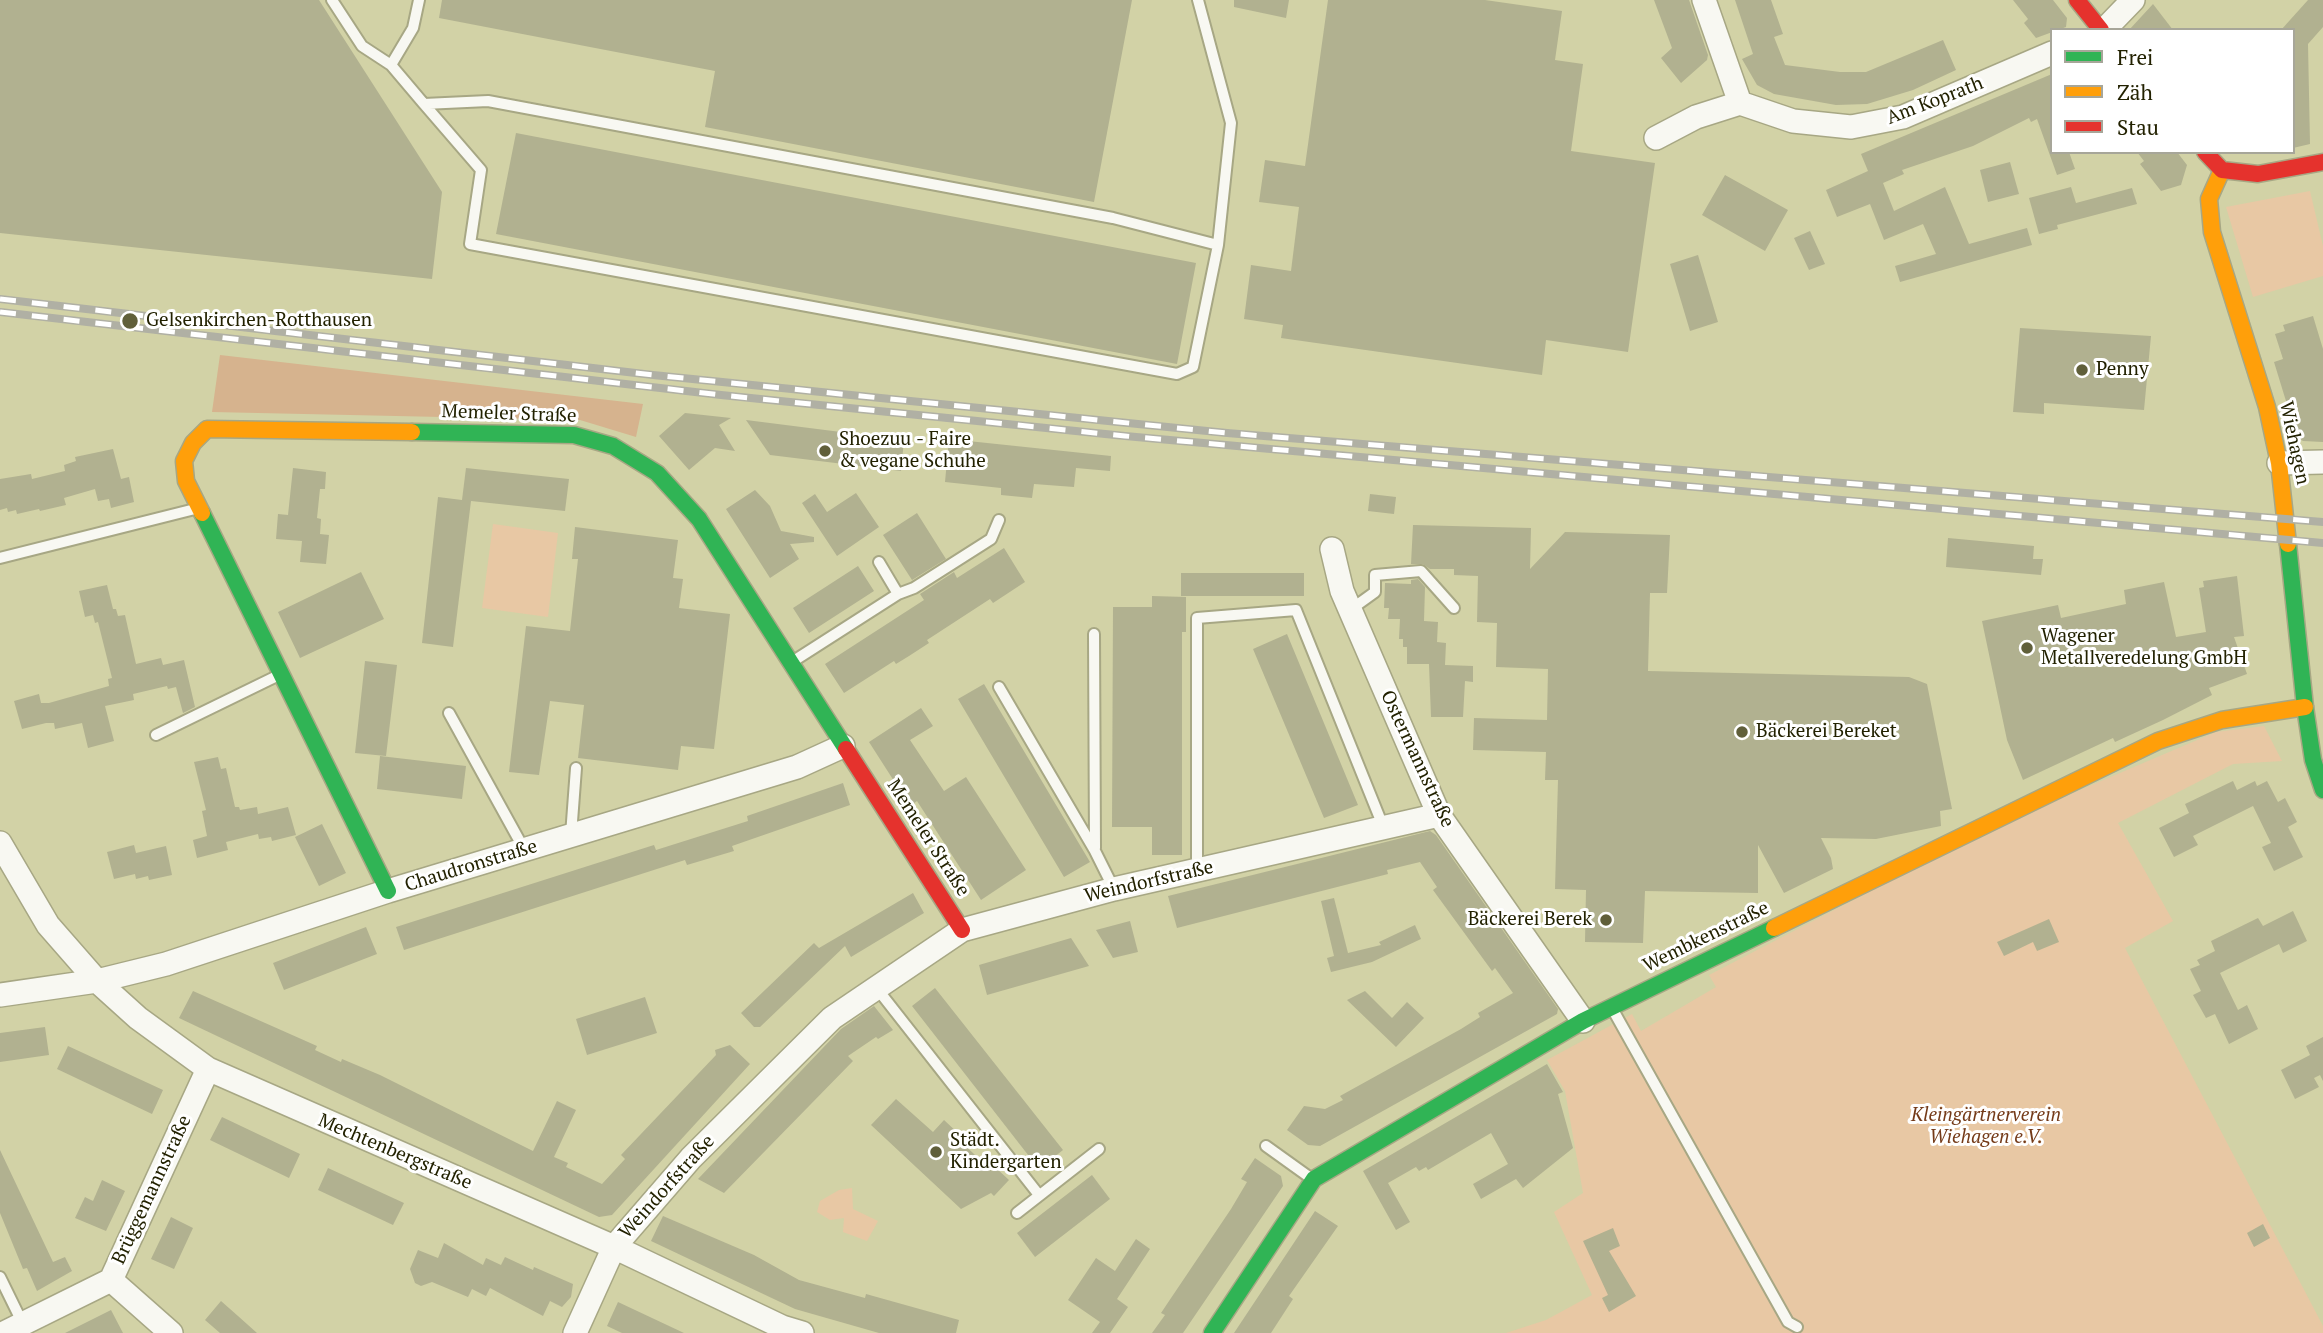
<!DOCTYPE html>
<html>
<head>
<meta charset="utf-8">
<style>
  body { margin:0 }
  #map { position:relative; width:2323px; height:1333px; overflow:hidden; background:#d2d2a6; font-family:"PT Serif",serif }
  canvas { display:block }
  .legend { position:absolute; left:2050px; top:28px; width:245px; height:126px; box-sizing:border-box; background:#fff; border:2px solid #a7a699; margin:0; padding:9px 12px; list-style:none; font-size:21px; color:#222100 }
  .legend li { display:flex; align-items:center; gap:14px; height:35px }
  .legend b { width:35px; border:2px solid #a7a699 }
</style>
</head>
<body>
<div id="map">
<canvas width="2323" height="1333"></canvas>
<ul class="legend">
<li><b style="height:9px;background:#30b455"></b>Frei</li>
<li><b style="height:9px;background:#ff9f0a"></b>Zäh</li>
<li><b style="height:9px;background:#e5322d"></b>Stau</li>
</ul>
</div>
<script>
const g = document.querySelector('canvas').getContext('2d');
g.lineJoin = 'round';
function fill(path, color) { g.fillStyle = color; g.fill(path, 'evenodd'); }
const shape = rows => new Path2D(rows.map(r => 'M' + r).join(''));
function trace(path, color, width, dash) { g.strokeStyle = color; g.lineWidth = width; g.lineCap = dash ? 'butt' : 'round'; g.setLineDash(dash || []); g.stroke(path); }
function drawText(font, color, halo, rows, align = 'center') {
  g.font = font + ' "PT Serif",serif'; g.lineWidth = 6; g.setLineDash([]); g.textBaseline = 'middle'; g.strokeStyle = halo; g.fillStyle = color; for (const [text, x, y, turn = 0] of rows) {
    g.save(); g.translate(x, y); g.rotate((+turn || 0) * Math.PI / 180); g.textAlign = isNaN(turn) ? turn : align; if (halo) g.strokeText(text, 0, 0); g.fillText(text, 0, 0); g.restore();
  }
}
const green = shape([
  [2310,191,2323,246,2323,276,2253,297,2226,207],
  [493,524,558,533,548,617,482,608],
  [2264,726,2282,761,2233,764,2118,823,2173,921,2125,948,2323,1326,2323,1333,1506,1333,1546,1320,1592,1295,1554,1212,1583,1193,1565,1091,1547,1060,1632,1014,1641,1031,1716,987,1709,975,1998,825,2216,732],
  [852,1188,853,1209,878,1221,867,1241,843,1232,844,1218,830,1220,817,1212,820,1201,839,1190]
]);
const forest = shape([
  [220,355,643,404,636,437,580,420,212,412]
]);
const building = shape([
  [0,0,319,0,442,192,432,279,0,233],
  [442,0,1132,0,1094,202,705,127,715,71,439,18],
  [1234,0,1289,0,1286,18,1234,7],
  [1328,0,1485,0,1562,11,1555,60,1583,64,1571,151,1655,163,1628,352,1546,340,1542,375,1281,338,1283,325,1244,319,1251,265,1291,271,1299,207,1259,202,1265,160,1305,166],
  [1654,0,1689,0,1708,55,1707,60,1681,83,1661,58,1672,48],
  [1735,0,1771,0,1783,34,1774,37,1785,65,1840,72,1866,72,1943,40,1956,70,1913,90,1867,104,1836,105,1774,94,1757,85,1742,59,1753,54],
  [2013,0,2053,0,2067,18,2066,27,2036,38,2024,23,2028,19],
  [2308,0,2323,0,2323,27,2308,44,2310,144,2293,148,2293,30,2281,30],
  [2153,4,2173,30,2129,30],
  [2052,74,2052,152,2069,152,2075,169,2057,175,2037,119,2031,122,2029,118,1973,146,1902,170,1904,174,1883,183,1894,211,1945,187,1969,244,2027,228,2032,245,1900,282,1895,266,1936,254,1923,224,1884,240,1870,204,1837,217,1826,190,1868,171,1861,154],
  [516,133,1196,263,1177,364,496,234],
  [2137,152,2177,152,2187,165,2181,185,2161,191,2140,164,2144,161],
  [2010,162,2019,194,1988,202,1980,170],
  [1725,175,1788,210,1765,251,1702,215],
  [2071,187,2076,203,2132,188,2137,204,2057,225,2058,229,2039,234,2029,198],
  [1810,231,1825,264,1809,270,1794,238],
  [1698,255,1718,322,1690,331,1670,264],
  [2313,316,2323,349,2323,442,2303,441,2297,437,2274,362,2283,359,2275,334,2285,331,2283,325],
  [2020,328,2151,336,2144,410,2044,403,2044,414,2013,412],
  [685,413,731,418,719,425,735,451,715,448,689,470,659,436],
  [746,420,904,440,901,471,770,455],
  [949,439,1111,456,1110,471,1076,468,1074,487,1034,484,1032,498,1001,495,1001,488,945,482],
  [113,449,121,479,129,477,134,502,111,508,109,499,98,501,95,489,64,498,66,505,40,511,39,509,17,514,16,510,8,512,7,508,0,510,0,479,31,474,32,479,65,471,64,465,76,461,75,457],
  [293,468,326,472,325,489,320,489,317,518,321,519,320,534,329,535,326,564,300,562,302,541,276,539,278,514,288,515],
  [466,468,569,479,565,511,471,501,453,647,422,643,438,497,462,500],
  [755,490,770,506,781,531,814,537,814,542,790,544,799,559,770,578,726,509],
  [856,493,879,527,837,556,802,503,815,494,827,512],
  [1370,494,1396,497,1394,514,1368,511],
  [917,513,946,559,912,580,883,535],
  [1413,525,1531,528,1530,569,1565,532,1670,535,1667,593,1650,593,1648,671,1909,677,1927,684,1952,809,1940,811,1941,826,1876,839,1821,838,1831,858,1833,869,1784,893,1758,845,1758,893,1645,891,1643,943,1585,942,1586,890,1555,889,1558,780,1545,780,1546,752,1473,750,1474,718,1547,720,1548,669,1496,667,1497,623,1477,622,1478,576,1454,575,1454,569,1430,569,1423,564,1411,564],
  [575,527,678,540,673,578,683,579,679,608,730,614,714,749,681,746,678,770,578,758,584,705,550,701,539,775,509,772,526,626,570,631,578,559,572,559],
  [1948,538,2034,546,2033,559,2043,559,2041,575,1946,567],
  [1004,548,1025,582,993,603,990,599,927,640,929,643,909,656,896,664,894,661,844,693,825,664,924,600,920,594,954,572,957,578],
  [858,566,874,591,809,633,793,608],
  [361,572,384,619,300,658,278,612],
  [1181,573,1304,573,1304,596,1181,596],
  [2237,576,2244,636,2234,637,2247,674,2209,688,2212,695,2163,720,2115,742,2113,738,2023,780,2007,740,1982,621,2058,605,2061,618,2126,604,2124,590,2164,582,2176,637,2206,632,2199,588,2204,587,2203,581],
  [1418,579,1425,587,1424,621,1438,622,1437,642,1446,643,1445,665,1473,666,1473,682,1465,681,1463,717,1431,717,1429,664,1407,664,1407,647,1403,647,1403,639,1399,639,1400,619,1388,619,1389,608,1384,608,1385,583,1411,584,1411,580],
  [107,585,113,609,116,609,118,616,125,615,136,664,161,658,163,665,184,660,195,707,183,713,176,687,168,689,167,686,133,694,134,700,105,706,114,741,88,748,82,723,55,729,54,723,46,723,22,729,14,701,39,694,41,703,49,703,109,686,108,679,112,678,98,622,95,623,93,615,85,617,79,591],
  [1152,596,1186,597,1186,632,1182,632,1182,855,1152,855,1152,827,1112,827,1113,607,1152,607],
  [1287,634,1358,805,1324,818,1253,649],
  [365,661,397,665,386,756,355,753],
  [984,684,1090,862,1064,877,958,699],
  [921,708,933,726,910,740,944,791,966,777,1026,870,981,900,917,801,910,806,869,742],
  [380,756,466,766,462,799,377,789],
  [218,757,221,769,226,768,235,807,239,807,240,810,257,807,258,814,288,807,296,835,272,841,271,837,259,839,258,834,226,842,228,850,197,858,193,840,207,836,202,811,206,810,194,762],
  [2233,781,2237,790,2255,781,2257,786,2267,781,2278,802,2285,798,2297,822,2288,827,2303,857,2274,871,2262,847,2271,843,2253,806,2193,836,2198,845,2174,857,2159,828,2189,813,2185,804],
  [843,783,850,805,732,846,734,851,687,865,685,860,404,950,396,927,654,845,656,850,748,821,747,816],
  [322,824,346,873,319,886,295,837],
  [1430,831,1436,835,1558,1009,1557,1014,1320,1146,1308,1145,1287,1130,1304,1106,1325,1109,1343,1100,1340,1096,1461,1029,1480,1017,1478,1013,1513,993,1495,968,1492,971,1433,890,1437,887,1420,862,1387,870,1388,874,1177,928,1168,896],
  [134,845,136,853,166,846,172,875,149,880,148,876,136,879,135,874,114,879,107,852],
  [913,893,924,913,851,957,845,946,760,1027,754,1027,741,1013,814,943,819,948],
  [1334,898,1348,953,1381,945,1379,942,1415,925,1421,939,1372,962,1331,972,1327,958,1334,956,1321,901],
  [2293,911,2307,941,2283,953,2279,944,2220,973,2238,1010,2247,1005,2258,1029,2229,1044,2215,1014,2206,1018,2193,995,2201,991,2190,969,2200,965,2197,960,2215,951,2211,941,2258,918,2263,926],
  [2049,919,2059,942,2037,951,2033,942,2004,956,1997,942],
  [1130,921,1138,952,1113,958,1096,930],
  [366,927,377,954,284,990,273,963],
  [1071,938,1089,966,987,995,979,965],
  [935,988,1063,1150,1039,1169,912,1006],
  [193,991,317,1046,315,1050,341,1062,342,1059,380,1075,533,1151,557,1101,576,1110,554,1157,568,1163,566,1167,602,1184,625,1159,621,1155,716,1055,715,1050,730,1045,750,1064,612,1215,599,1217,179,1018],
  [1365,991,1392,1018,1407,1002,1424,1018,1396,1047,1347,1000],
  [645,997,657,1033,587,1055,576,1019],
  [874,1006,893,1030,878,1039,876,1037,848,1056,853,1061,724,1193,698,1179,841,1029],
  [45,1027,49,1055,0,1062,0,1033],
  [2323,1037,2323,1081,2320,1075,2314,1078,2319,1087,2295,1099,2281,1070,2310,1055,2306,1046],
  [68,1046,163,1090,152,1114,57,1069],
  [1547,1064,1563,1092,1558,1094,1573,1148,1523,1188,1516,1179,1481,1199,1473,1184,1508,1164,1491,1133,1428,1170,1426,1167,1419,1171,1416,1167,1388,1183,1410,1222,1396,1230,1363,1171],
  [896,1099,933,1132,944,1120,959,1134,956,1137,992,1171,995,1167,1009,1180,994,1196,991,1193,961,1209,871,1125],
  [222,1117,300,1154,289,1178,210,1140],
  [0,1150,53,1262,65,1257,72,1271,37,1291,27,1268,23,1269,0,1213],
  [1255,1158,1281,1176,1283,1186,1183,1333,1152,1333,1165,1315,1161,1313,1167,1304,1231,1209,1247,1182,1241,1179],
  [328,1168,404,1203,393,1225,318,1190],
  [1092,1175,1110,1199,1035,1257,1017,1233],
  [102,1180,125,1191,106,1231,75,1218,85,1197,93,1201],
  [1315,1211,1338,1226,1289,1296,1293,1299,1271,1333,1234,1333],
  [663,1216,754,1255,799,1280,865,1298,866,1294,959,1320,956,1333,879,1333,795,1309,651,1241],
  [171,1217,193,1228,174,1269,151,1259],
  [2263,1224,2270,1238,2254,1247,2247,1233],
  [1613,1228,1620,1246,1609,1251,1636,1296,1609,1312,1602,1298,1608,1295,1583,1241],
  [1136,1239,1150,1249,1117,1299,1128,1307,1110,1333,1092,1333,1100,1322,1068,1300,1096,1258,1115,1271],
  [444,1243,483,1265,486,1258,501,1265,505,1257,533,1270,534,1267,573,1284,571,1297,562,1307,550,1301,543,1316,490,1288,486,1296,472,1289,468,1297,432,1282,421,1286,415,1283,410,1269,418,1250,438,1258],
  [221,1301,238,1316,257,1333,220,1333,205,1320],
  [618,1302,684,1333,622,1333,607,1326],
  [111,1310,123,1333,65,1333]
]);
const lane = shape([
  [332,0,362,46,391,65,424,104,488,101,1113,218,1218,245,1231,123,1198,0],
  [391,65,413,28,419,0],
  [424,104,481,170,470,244,1177,374,1193,367,1218,245],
  [0,558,195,509],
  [898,594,914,588,991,539,999,520],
  [1350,610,1375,592,1375,575,1421,571,1454,608],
  [1094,634,1095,848],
  [795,660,898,594,879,562],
  [999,687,1095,851,1114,889],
  [449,713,524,849],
  [156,735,279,675],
  [571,835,576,768],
  [1197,871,1197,618,1296,610,1383,826],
  [875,986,1039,1195],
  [1613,1010,1788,1322,1797,1327],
  [1266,1146,1312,1179],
  [1017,1213,1099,1149],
  [0,1277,23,1324]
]);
const street = shape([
  [1704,0,1740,103],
  [2104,30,2133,0],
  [1656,138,1696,117,1740,103,1793,121,1851,127,1903,117,2052,53],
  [2279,463,2323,462],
  [1332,549,1342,591,1439,815,1583,1021],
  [0,843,48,925,97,981,138,1018,208,1069,614,1247,782,1327,802,1333],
  [0,995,97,981,166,964,388,891,797,767,843,746],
  [111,1280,171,1333],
  [4,1333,111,1280,208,1069],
  [575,1333,614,1247,691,1158,832,1018,962,930,1114,889,1439,815]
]);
const fast = shape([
  [412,432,574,435,613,446,657,473,699,519,846,749],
  [202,513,388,891],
  [2288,544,2305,707,2313,760,2323,790],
  [1212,1333,1314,1179,1583,1021,1774,928]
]);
const slow = shape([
  [2222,170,2209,199,2212,232,2267,407,2279,463,2288,544],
  [202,513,186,481,184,461,193,443,207,429,412,432],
  [1774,928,2158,741,2222,720,2305,707]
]);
const jam = shape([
  [2077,0,2101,30],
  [2205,152,2222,170,2258,174,2323,162],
  [846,749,962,930]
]);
const rail = shape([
  [0,299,653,375,1227,433,2323,522],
  [0,312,721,395,1125,436,2323,543]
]);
const markers = [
  [130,321,9,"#605f3a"],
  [2082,370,7,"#605f3a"],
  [825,451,7,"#605f3a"],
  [2027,648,7,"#605f3a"],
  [1742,732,7,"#605f3a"],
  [1606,920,7,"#605f3a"],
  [936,1152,7,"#605f3a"]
];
const streetNames = [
  ["Am Koprath",1935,101,-21],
  ["Memeler Straße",509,414,2],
  ["Wiehagen",2294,443,78],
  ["Ostermannstraße",1417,759,65],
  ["Memeler Straße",928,838,57],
  ["Chaudronstraße",471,866,-17],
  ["Weindorfstraße",1149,882,-13],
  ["Wembkenstraße",1706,937,-26],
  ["Mechtenbergstraße",395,1152,23],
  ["Weindorfstraße",667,1187,-48],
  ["Brüggemannstraße",152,1190,-65]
];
const poiNames = [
  ["Gelsenkirchen-Rotthausen",146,321],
  ["Penny",2096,370],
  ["Shoezuu - Faire",839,440],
  ["& vegane Schuhe",839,462],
  ["Wagener",2041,637],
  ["Metallveredelung GmbH",2041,659],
  ["Bäckerei Bereket",1756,732],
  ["Bäckerei Berek",1592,920,"right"],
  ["Städt.",950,1141],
  ["Kindergarten",950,1163]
];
const parkNames = [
  ["Kleingärtnerverein",1986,1116],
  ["Wiehagen e.V.",1986,1138]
];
fill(green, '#e8c8a4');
fill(forest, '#d6b38e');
fill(building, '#b1b190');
trace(lane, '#a7a784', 14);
trace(street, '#a7a784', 26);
trace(fast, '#a7a784', 19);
trace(slow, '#a7a784', 19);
trace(jam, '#a7a784', 19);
trace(lane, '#f8f8f2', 10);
trace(street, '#f8f8f2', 23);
trace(fast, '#30b455', 16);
trace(slow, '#ff9f0a', 16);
trace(jam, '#e5322d', 16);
trace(rail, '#b0b0a4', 8);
trace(rail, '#fff', 5, [16]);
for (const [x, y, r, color] of markers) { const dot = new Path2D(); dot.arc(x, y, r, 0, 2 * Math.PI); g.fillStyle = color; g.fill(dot); trace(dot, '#fff', 2.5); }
drawText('19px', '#222100', '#fff', streetNames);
drawText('19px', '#222100', '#fff', poiNames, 'left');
drawText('italic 19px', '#743a18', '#fff', parkNames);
</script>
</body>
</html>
